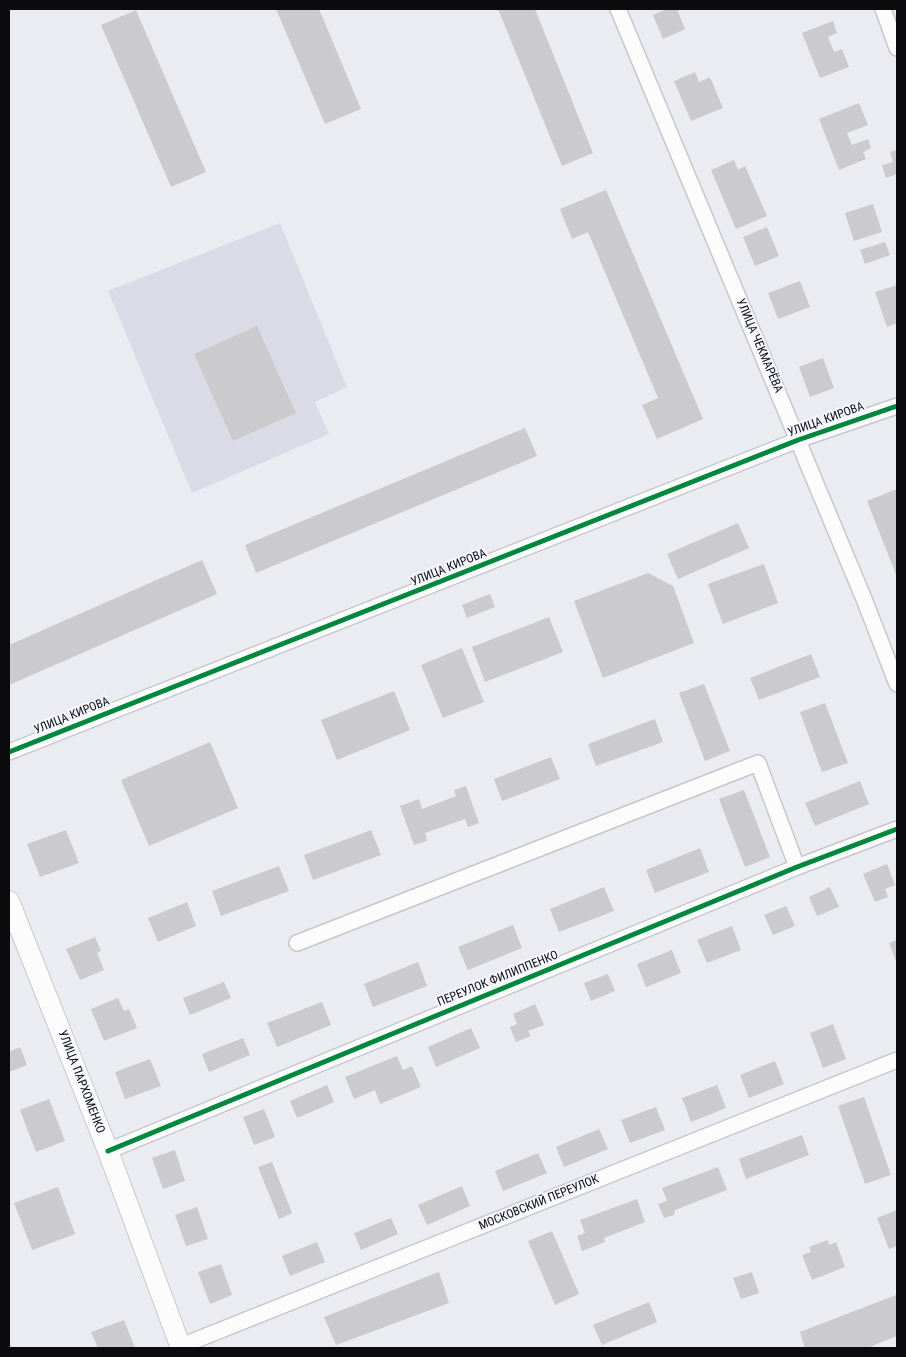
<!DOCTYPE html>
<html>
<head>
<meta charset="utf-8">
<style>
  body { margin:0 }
  #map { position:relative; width:906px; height:1357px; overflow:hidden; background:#ebecf1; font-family:"Roboto Condensed",sans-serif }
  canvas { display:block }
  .frame { position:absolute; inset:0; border:10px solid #0b0b0e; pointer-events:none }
</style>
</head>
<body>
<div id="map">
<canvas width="906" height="1357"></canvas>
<div class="frame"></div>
</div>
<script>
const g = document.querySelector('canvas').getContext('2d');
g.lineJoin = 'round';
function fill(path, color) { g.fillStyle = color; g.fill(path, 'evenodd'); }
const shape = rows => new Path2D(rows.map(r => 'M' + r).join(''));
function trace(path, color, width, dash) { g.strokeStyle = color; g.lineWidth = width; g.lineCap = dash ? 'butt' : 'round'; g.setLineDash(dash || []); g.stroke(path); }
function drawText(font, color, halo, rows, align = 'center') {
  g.font = font + ' "Roboto Condensed",sans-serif'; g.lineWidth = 4; g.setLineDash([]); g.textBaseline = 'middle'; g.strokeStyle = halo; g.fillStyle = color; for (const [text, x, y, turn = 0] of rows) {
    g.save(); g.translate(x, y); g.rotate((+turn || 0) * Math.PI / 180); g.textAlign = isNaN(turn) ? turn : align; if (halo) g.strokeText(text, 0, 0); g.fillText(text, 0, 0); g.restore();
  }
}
const built = shape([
  [280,223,347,387,315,402,329,434,192,493,108,291]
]);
const building = shape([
  [276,9,319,9,361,109,325,124],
  [498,9,535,9,593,153,562,166],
  [667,9,677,9,685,29,663,39,653,15],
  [136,10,206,172,171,187,101,25],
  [833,21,837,33,828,37,834,52,842,49,849,67,820,78,802,33],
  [695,72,699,82,710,77,723,108,691,121,674,81],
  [859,103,868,125,847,133,852,145,868,139,871,148,863,152,866,159,839,170,819,119],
  [897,150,897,174,886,178,882,165,893,162,890,152],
  [734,160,738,170,745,166,767,216,736,229,711,170],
  [606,190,703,419,657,439,642,405,658,398,588,232,572,239,560,209],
  [873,204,882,232,854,241,845,213],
  [767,227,779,256,755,266,743,237],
  [885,242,890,255,865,264,860,250],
  [800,281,810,307,778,319,768,293],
  [897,285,897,323,887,327,875,292],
  [257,326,296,413,233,441,194,354],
  [823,358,834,388,810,397,799,367],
  [525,428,537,456,256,573,245,545],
  [897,489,897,577,867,501],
  [738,523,749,548,678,579,667,554],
  [202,560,217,594,9,685,9,645],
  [764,564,778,603,723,624,708,584],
  [648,573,673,586,694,643,603,678,574,601],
  [490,594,495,607,467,618,462,605],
  [549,617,563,652,485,682,472,647],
  [462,648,484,702,443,718,421,665],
  [811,654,820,677,759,700,750,678],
  [704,684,730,751,705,761,679,693],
  [394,691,410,730,337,760,321,720],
  [825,703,848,763,822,772,800,712],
  [655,719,663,742,596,766,588,744],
  [210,742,238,808,149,846,121,780],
  [551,757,560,779,502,801,494,779],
  [860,781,869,804,815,826,805,803],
  [466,786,479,823,468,827,465,819,425,833,427,841,414,845,400,806,419,799,422,809,456,796,454,790],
  [744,790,770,857,745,867,719,799],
  [66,830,79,863,40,877,27,844],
  [371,830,381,855,313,880,304,855],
  [700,848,709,872,655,893,646,870],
  [887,864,895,885,885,889,888,897,875,902,863,874],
  [279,866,289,891,221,916,212,891],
  [604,887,614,911,559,932,550,909],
  [830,887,839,907,817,916,809,897],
  [187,902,196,926,158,942,148,918],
  [786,906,795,926,773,935,764,915],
  [513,925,522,948,468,970,458,947],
  [732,926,741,950,707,963,697,940],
  [95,937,101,951,97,953,104,970,80,980,66,949],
  [897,940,897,964,889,943],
  [672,950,681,973,646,987,637,964],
  [418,962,427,986,373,1007,364,984],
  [608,974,615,991,591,1001,584,983],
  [224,982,231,998,190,1015,183,998],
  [118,998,124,1011,129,1009,137,1028,104,1041,91,1009],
  [322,1002,331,1025,277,1047,267,1023],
  [535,1004,544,1025,528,1031,531,1036,516,1042,510,1027,517,1024,513,1014],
  [833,1024,846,1059,823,1068,810,1033],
  [471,1028,480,1048,436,1067,428,1047],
  [243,1038,250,1055,209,1072,202,1054],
  [20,1047,27,1065,9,1072,9,1052],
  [397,1056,403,1070,412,1066,421,1087,380,1104,375,1090,354,1099,345,1077],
  [150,1059,161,1086,125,1099,115,1072],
  [775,1061,784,1084,749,1098,740,1075],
  [327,1085,334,1102,297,1118,290,1101],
  [717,1085,726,1108,691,1122,682,1098],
  [864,1097,891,1175,865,1184,838,1106],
  [49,1099,65,1141,36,1152,20,1110],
  [656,1107,665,1130,630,1143,621,1120],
  [264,1109,275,1137,254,1145,243,1117],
  [599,1129,608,1149,564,1167,556,1147],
  [802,1135,809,1155,746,1179,739,1159],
  [175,1150,185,1181,163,1189,152,1158],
  [538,1153,547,1173,503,1191,495,1171],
  [272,1162,292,1213,279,1219,258,1167],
  [718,1167,727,1190,675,1210,674,1215,664,1218,658,1204,667,1201,662,1188],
  [462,1186,470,1206,427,1225,418,1205],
  [58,1187,75,1234,32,1250,14,1203],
  [637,1199,645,1222,604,1238,605,1242,582,1251,577,1236,585,1233,580,1220],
  [197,1207,208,1239,186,1246,175,1215],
  [897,1210,897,1246,889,1249,877,1218],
  [391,1218,398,1234,361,1250,354,1233],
  [552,1231,579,1294,555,1305,528,1241],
  [828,1240,829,1245,836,1242,845,1267,812,1280,802,1255,811,1252,809,1247],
  [317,1242,325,1262,290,1276,282,1256],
  [221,1264,232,1295,210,1304,198,1272],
  [439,1272,449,1303,336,1345,324,1317],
  [752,1272,759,1293,741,1299,733,1278],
  [896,1295,897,1336,867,1348,805,1348,800,1332],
  [649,1302,657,1322,602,1345,593,1325],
  [124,1320,135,1348,98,1348,91,1332]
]);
const minor = shape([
  [618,9,864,599,897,684],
  [883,9,897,48],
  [9,752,798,440,897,406],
  [297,943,758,763,797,867],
  [108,1151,797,867,897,829],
  [181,1346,897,1060]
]);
const major = shape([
  [9,901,108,1151,181,1348]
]);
const cycleway = shape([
  [9,752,798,440,897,406],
  [108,1151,797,867,897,829]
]);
const streetNames = [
  ["УЛИЦА ЧЕКМАРЁВА",759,346,67],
  ["УЛИЦА КИРОВА",826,420,-20],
  ["УЛИЦА КИРОВА",449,568,-22],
  ["УЛИЦА КИРОВА",72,716,-22],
  ["ПЕРЕУЛОК ФИЛИППЕНКО",498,979,-22],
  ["УЛИЦА ПАРХОМЕНКО",81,1082,69],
  ["МОСКОВСКИЙ ПЕРЕУЛОК",539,1203,-22]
];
fill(built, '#dadbe6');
fill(building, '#cbcacd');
trace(minor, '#c7c7cb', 18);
trace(major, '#c7c7cb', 22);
trace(minor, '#fcfcfd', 15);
trace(major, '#fcfcfd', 20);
trace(cycleway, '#00873e', 5);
drawText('12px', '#0b0b0e', '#f7f8ff', streetNames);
</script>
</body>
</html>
